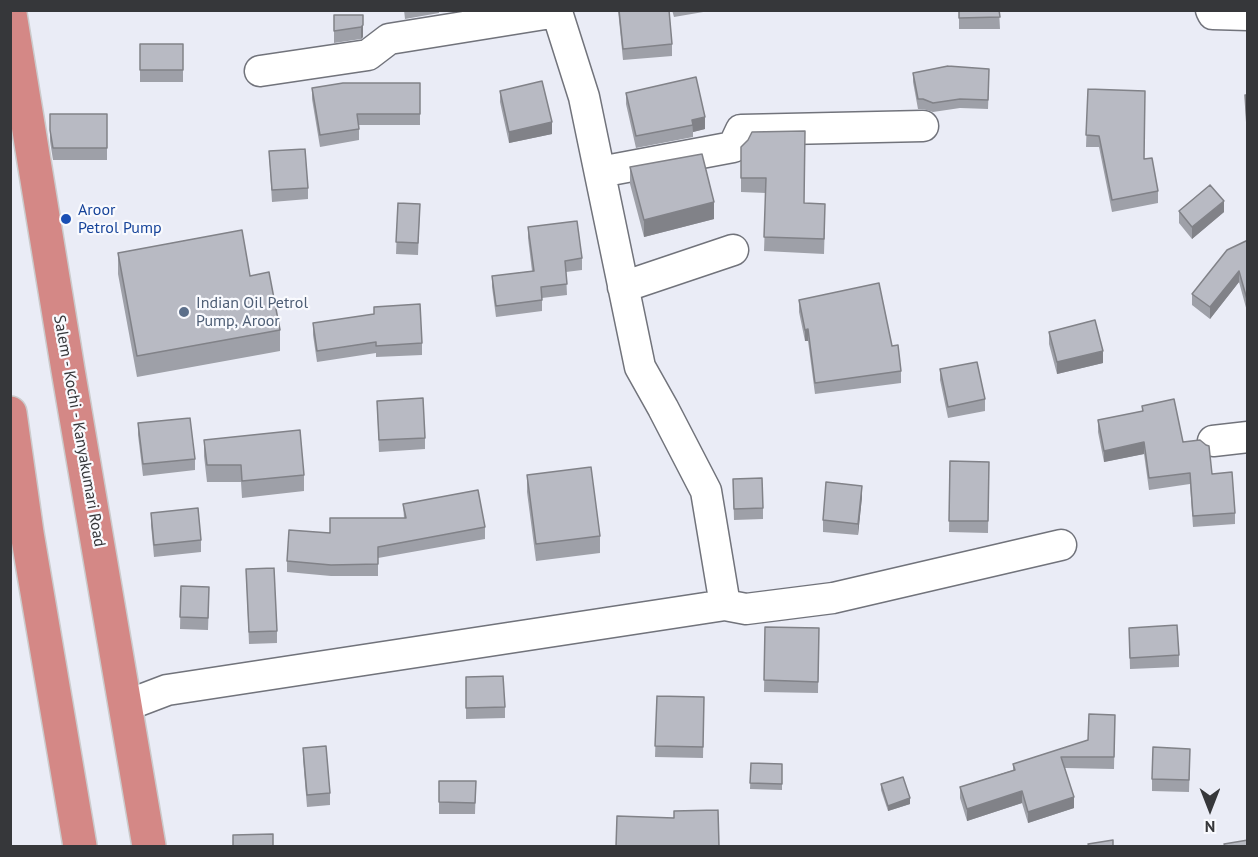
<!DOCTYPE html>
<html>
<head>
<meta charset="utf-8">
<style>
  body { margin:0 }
  #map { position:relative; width:1258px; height:857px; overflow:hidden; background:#eaecf6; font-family:"PT Sans",sans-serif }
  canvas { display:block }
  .frame { position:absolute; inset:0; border:12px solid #36373a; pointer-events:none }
  .north { position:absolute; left:1180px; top:779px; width:60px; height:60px; -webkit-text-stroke:4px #f9fafe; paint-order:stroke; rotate:180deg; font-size:16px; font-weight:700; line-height:24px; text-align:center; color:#36373a }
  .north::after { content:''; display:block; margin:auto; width:21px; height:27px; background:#36373a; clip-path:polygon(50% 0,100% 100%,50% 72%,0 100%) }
</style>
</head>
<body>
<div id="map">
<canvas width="1258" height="857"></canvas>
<div class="frame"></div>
<div class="north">N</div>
</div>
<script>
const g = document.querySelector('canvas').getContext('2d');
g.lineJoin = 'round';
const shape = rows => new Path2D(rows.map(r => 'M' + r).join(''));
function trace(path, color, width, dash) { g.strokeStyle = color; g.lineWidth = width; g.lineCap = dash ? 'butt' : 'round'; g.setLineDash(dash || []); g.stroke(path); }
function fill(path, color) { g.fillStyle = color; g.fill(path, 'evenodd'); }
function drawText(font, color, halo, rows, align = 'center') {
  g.font = font + ' "PT Sans",sans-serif'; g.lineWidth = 4.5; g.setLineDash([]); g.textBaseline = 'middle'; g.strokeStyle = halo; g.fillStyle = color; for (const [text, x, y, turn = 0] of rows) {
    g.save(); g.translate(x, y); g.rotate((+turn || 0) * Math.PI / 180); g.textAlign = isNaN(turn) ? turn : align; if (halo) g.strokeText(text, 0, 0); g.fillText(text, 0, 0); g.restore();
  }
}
const minor = shape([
  [558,10,557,12,584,97,640,367,663,408,706,491,725,605,746,609,833,598,1061,545],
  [1211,10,1213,14,1248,15],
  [260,71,368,55,389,39,557,12],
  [600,172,733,147,741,130,923,126],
  [623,287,733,250],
  [1213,441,1248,437],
  [125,706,167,690,725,605]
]);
const trunk = shape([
  [10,14,68,370,149,846],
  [10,413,27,533,80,846]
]);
const wall = shape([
  [404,10,439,10,439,13,405,19],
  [618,10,669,10,672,44,672,56,623,60],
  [672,10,715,10,674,17],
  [959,10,999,10,1000,29,959,29],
  [334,15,363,15,363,37,361,39,334,43],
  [140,44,183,44,183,82,140,82],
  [913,73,989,78,988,109,960,108,933,112,923,109,918,109,913,82],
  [420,83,420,125,359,125,359,140,320,147,312,99,312,88],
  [1088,89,1144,159,1158,191,1158,203,1112,212,1099,147,1086,147],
  [500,91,552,134,509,143,500,102],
  [626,93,705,129,693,132,693,137,636,148,626,104],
  [1245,95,1248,95,1248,138,1247,138],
  [50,114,107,114,107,160,53,160,50,141],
  [741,147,804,203,825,219,824,254,764,251,766,193,741,192],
  [269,151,308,188,308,199,272,202],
  [630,167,714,219,644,237,630,184],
  [398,203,420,204,418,255,396,254],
  [1179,211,1224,212,1192,239,1179,223],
  [528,227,582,258,582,270,566,272,567,295,542,298,542,311,496,317,492,287,492,276,532,271,528,238],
  [1248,240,1248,315,1239,282,1210,319,1192,305,1192,294],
  [118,253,250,276,280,330,280,351,137,377,118,274],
  [799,300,892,346,901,371,901,383,815,394,808,341,805,341,799,312],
  [313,323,422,343,422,355,376,357,376,353,317,362,313,335],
  [1049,332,1103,363,1057,374,1049,344],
  [940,369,985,399,985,411,948,418,940,380],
  [377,401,425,438,425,449,379,452],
  [1142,406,1183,442,1212,474,1235,513,1235,524,1193,527,1190,484,1149,490,1144,454,1104,462,1098,432,1098,420,1142,412],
  [138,423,195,459,195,470,143,476,138,435],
  [204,440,304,475,304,491,242,498,241,482,207,482,204,456],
  [950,461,989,462,988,533,949,532],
  [527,475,600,536,600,553,536,561,527,492],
  [733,479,763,508,763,519,734,520],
  [862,497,858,535,823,532,823,520],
  [403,504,485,527,485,539,378,558,378,576,331,576,287,572,287,561,330,533,404,518],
  [151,513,201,540,201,552,154,557,151,525],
  [246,569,277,631,277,643,249,644],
  [181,586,209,599,208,630,180,629],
  [765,627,819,628,818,693,764,692],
  [1129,628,1179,655,1179,667,1130,669],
  [466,677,505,707,505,718,466,719],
  [657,696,704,697,703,758,655,757],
  [1115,715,1114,769,1065,768,1074,808,1028,823,1022,803,967,821,960,798,960,787,1013,770,1013,764,1088,740],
  [303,748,330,793,330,805,307,807,303,759],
  [1190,760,1189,792,1152,791,1152,779],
  [751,763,782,764,782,790,750,789],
  [439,781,476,781,475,814,439,814],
  [881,784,910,804,888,811,881,790]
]);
const shadedWall = shape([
  [363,25,363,37,361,39,361,27],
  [705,117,705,129,693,132,692,120],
  [552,122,552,134,509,143,509,132],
  [1224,201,1224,212,1192,239,1192,227],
  [714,202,714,219,644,237,644,220],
  [1239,271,1239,282,1210,319,1210,307],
  [808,329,808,341,805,341,805,330],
  [1103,351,1103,363,1057,374,1057,362],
  [1144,442,1144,454,1104,462,1104,451],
  [862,486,862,497,858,535,858,524],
  [1022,791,1022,803,967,821,967,809],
  [1074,797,1074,808,1028,823,1028,812],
  [910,798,910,804,888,811,888,806]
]);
const building = shape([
  [619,10,669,10,672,44,623,49,619,10],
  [959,10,999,10,1000,17,959,18,959,10],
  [334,15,363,15,363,25,361,27,334,31,334,15],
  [140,44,183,44,183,70,140,70,140,44],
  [948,66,989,69,988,100,960,99,933,103,923,99,918,99,913,73,948,66],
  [696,77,705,117,692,120,693,125,636,136,626,93,696,77],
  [542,81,552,122,509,132,500,91,542,81],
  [343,83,420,83,420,114,357,114,359,129,320,135,312,88,343,83],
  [1088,89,1145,91,1144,159,1152,158,1158,191,1112,200,1099,136,1086,135,1088,89],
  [1245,95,1248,95,1248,126,1247,126,1245,95],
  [50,114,107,114,107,148,53,148,50,130,50,114],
  [805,131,804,203,825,204,824,239,764,237,766,178,741,178,741,147,748,140,752,132,805,131],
  [305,149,308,188,272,190,269,151,305,149],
  [702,154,714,202,644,220,630,167,702,154],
  [1210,185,1224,201,1192,227,1179,211,1210,185],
  [398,203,420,204,418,243,396,242,398,203],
  [577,221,582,258,565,261,567,284,541,287,542,300,496,306,492,276,534,271,528,227,577,221],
  [242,230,250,276,269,272,280,330,137,356,118,253,242,230],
  [1248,240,1248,303,1239,271,1210,307,1192,294,1227,250,1248,240],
  [879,283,892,346,898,345,901,371,815,383,808,329,805,330,799,300,879,283],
  [420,304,422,343,376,346,376,342,317,351,313,323,374,314,374,307,420,304],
  [1095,320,1103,351,1057,362,1049,332,1095,320],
  [977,362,985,399,948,407,940,369,977,362],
  [423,398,425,438,379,440,377,401,423,398],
  [1174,399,1183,442,1200,440,1206,445,1209,446,1212,474,1232,472,1235,513,1193,516,1190,473,1149,478,1144,442,1104,451,1098,420,1143,411,1142,406,1174,399],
  [190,418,195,459,143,464,138,423,190,418],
  [300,430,304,475,242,481,241,465,207,465,204,440,300,430],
  [950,461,989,462,988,521,949,521,950,461],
  [591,467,600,536,536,544,527,475,591,467],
  [762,478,763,508,734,509,733,479,762,478],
  [826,482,862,486,858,524,823,520,826,482],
  [478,490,485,527,378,547,378,564,331,565,287,561,289,530,330,533,330,518,406,518,403,504,478,490],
  [198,508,201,540,154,545,151,513,198,508],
  [274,568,277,631,249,632,246,569,274,568],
  [181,586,209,587,208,618,180,617,181,586],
  [1177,625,1179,655,1130,658,1129,628,1177,625],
  [765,627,819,628,818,682,764,680,765,627],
  [503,676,505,707,466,708,466,677,503,676],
  [657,696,704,697,703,747,655,746,657,696],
  [1089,714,1115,715,1114,757,1061,757,1074,797,1028,812,1022,791,967,809,960,787,1015,770,1013,764,1088,740,1089,714],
  [326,746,330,793,307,795,303,748,326,746],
  [1153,747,1190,749,1189,780,1152,779,1153,747],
  [751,763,782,764,782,784,750,783,751,763],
  [903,777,910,798,888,806,881,784,903,777],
  [439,781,476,781,475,803,439,802,439,781],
  [718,810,719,846,616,846,617,816,674,818,674,811,718,810],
  [273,834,273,846,233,846,233,835,273,834],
  [1113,840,1113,846,1089,846,1088,844,1113,840],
  [1248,840,1248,846,1225,846,1224,844,1248,840]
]);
const markers = [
  [66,219,6,"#1a4fb4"],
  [184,312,6,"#5c6f8a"]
];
const transitNames = [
  ["Aroor",78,210],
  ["Petrol Pump",78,228]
];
const serviceNames = [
  ["Indian Oil Petrol",196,303],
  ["Pump, Aroor",196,321]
];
const streetNames = [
  ["Salem - Kochi - Kanyakumari Road",79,431,80]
];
trace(minor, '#71737b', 33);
trace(trunk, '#cbcbcc', 36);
trace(minor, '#fff', 30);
trace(trunk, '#d48886', 33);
fill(wall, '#9ea0a8');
fill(shadedWall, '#818288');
fill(building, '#b8bac3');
trace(building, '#818288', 1.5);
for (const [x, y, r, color] of markers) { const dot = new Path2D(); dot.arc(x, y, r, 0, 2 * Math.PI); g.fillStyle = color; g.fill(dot); trace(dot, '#f9fafe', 2); }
drawText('16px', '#164399', '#f9fafe', transitNames, 'left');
drawText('16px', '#4e5e75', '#f9fafe', serviceNames, 'left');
drawText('16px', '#36373a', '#f9fafe', streetNames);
</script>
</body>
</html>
